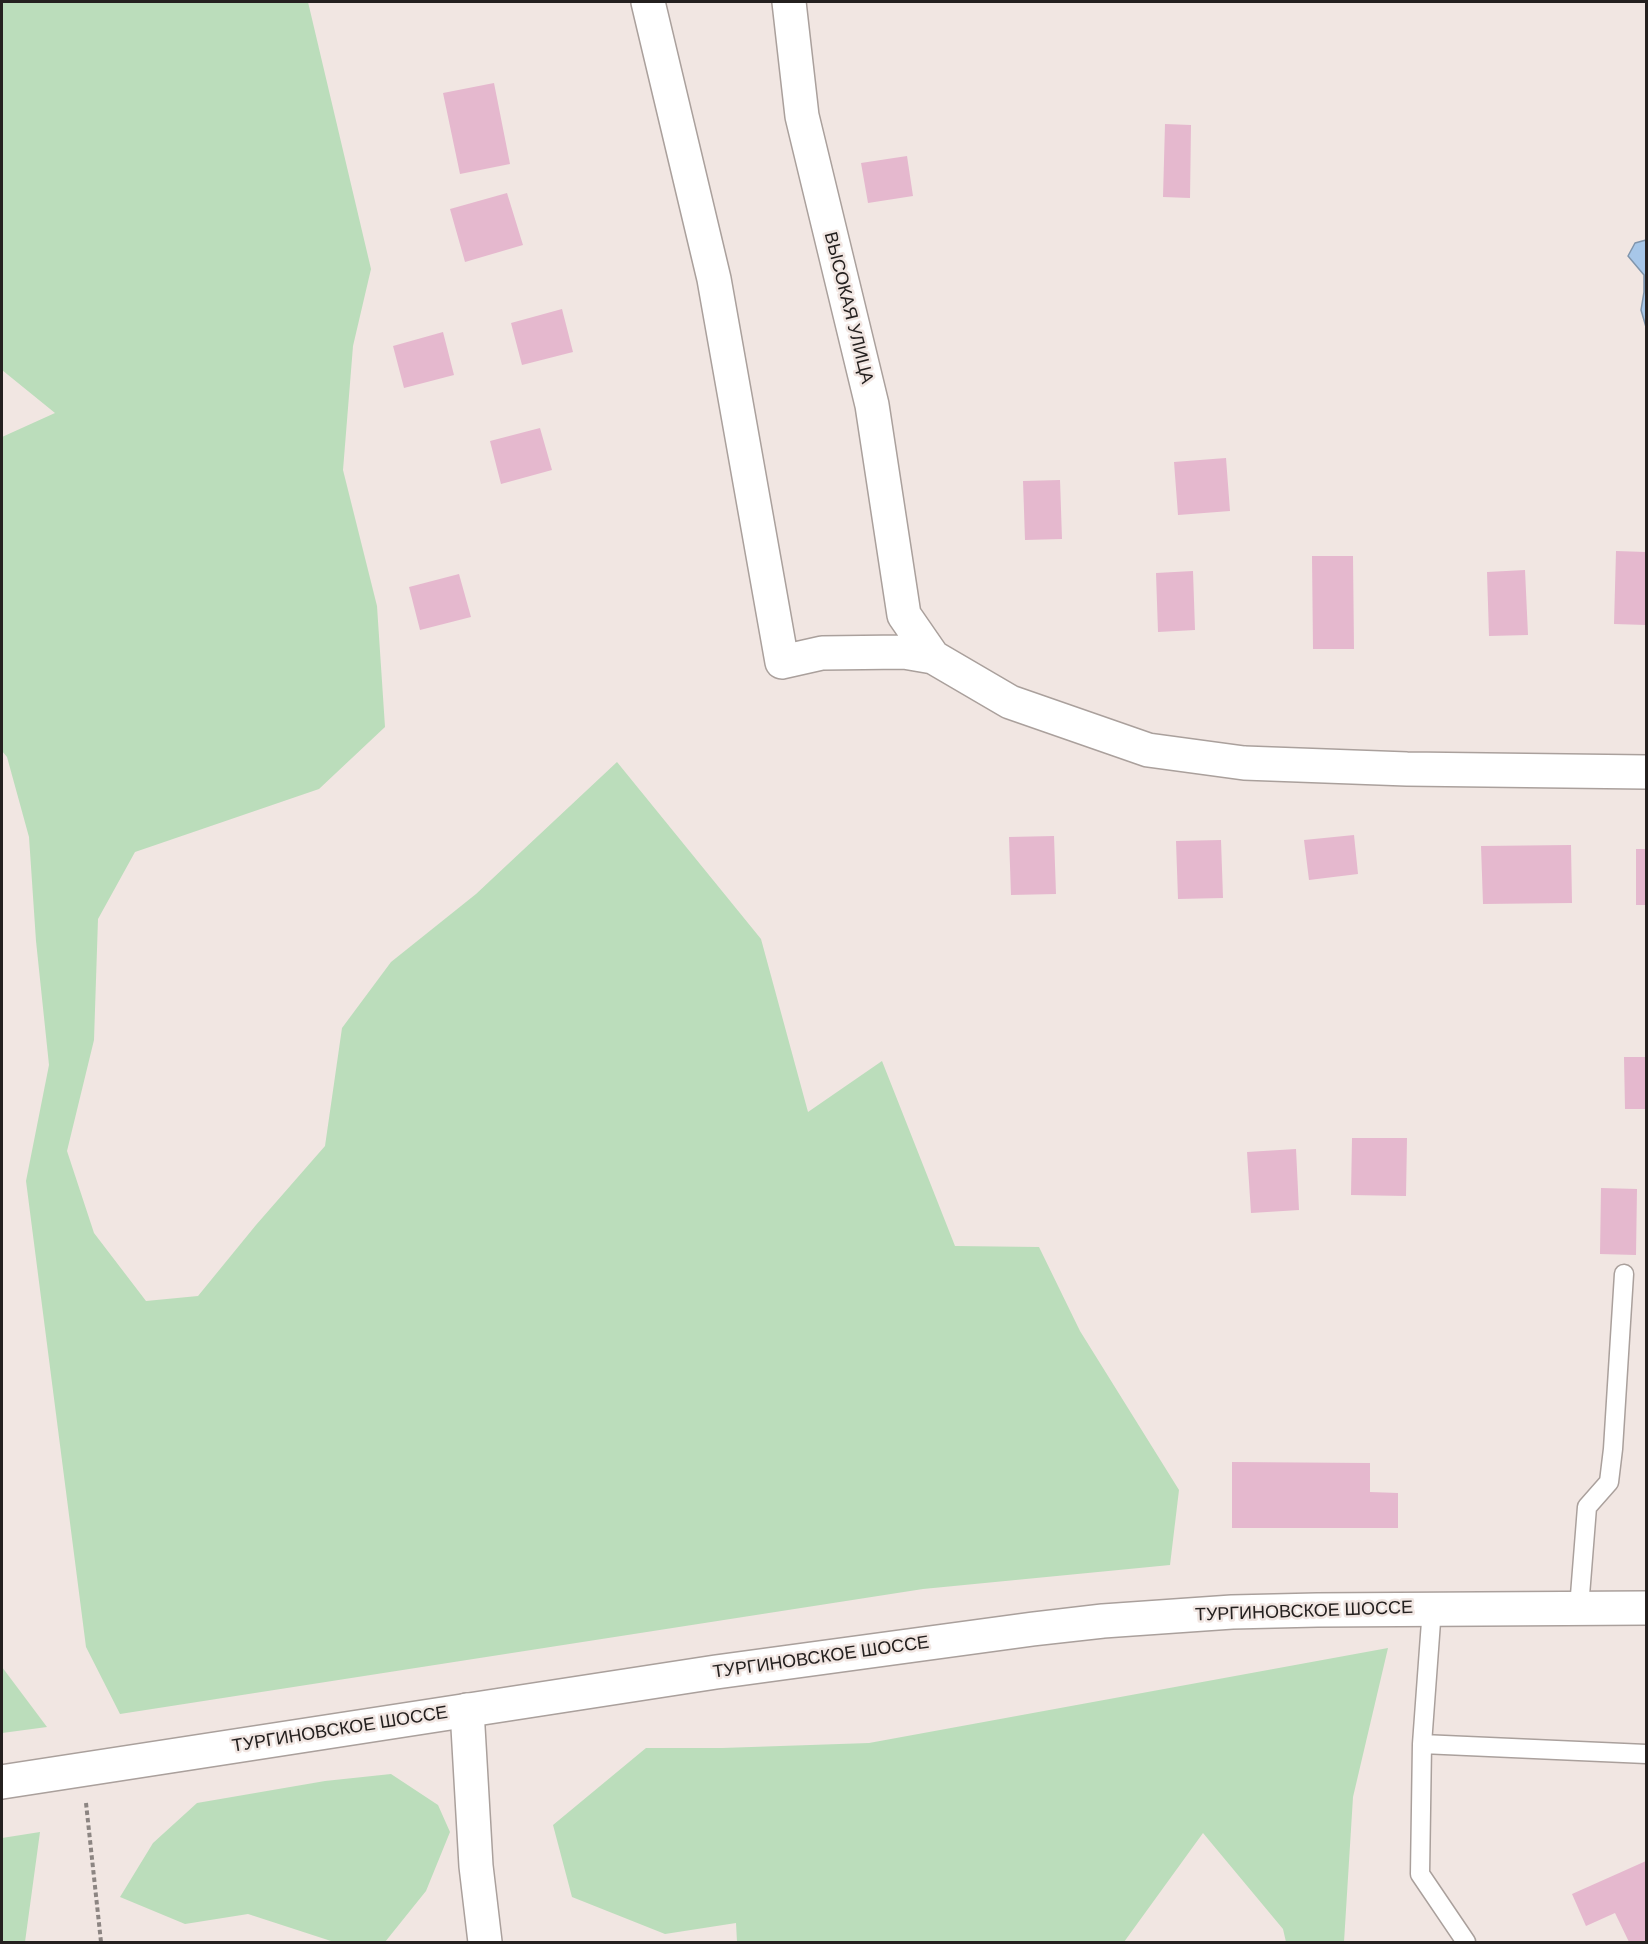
<!DOCTYPE html>
<html>
<head>
<meta charset="utf-8">
<style>
  body { margin:0 }
  #map { position:relative; width:1648px; height:1944px; overflow:hidden; background:#f1e6e2; font-family:"DM Sans",sans-serif }
  canvas { display:block }
  .frame { position:absolute; inset:0; border:3px solid #24201f; pointer-events:none }
</style>
</head>
<body>
<div id="map">
<canvas width="1648" height="1944"></canvas>
<div class="frame"></div>
</div>
<script>
const g = document.querySelector('canvas').getContext('2d');
g.lineJoin = 'round';
function fill(path, color) { g.fillStyle = color; g.fill(path, 'evenodd'); }
const shape = rows => new Path2D(rows.map(r => 'M' + r).join(''));
function trace(path, color, width, dash) { g.strokeStyle = color; g.lineWidth = width; g.lineCap = dash ? 'butt' : 'round'; g.setLineDash(dash || []); g.stroke(path); }
function drawText(font, color, halo, rows, align = 'center') {
  g.font = font + ' "DM Sans",sans-serif'; g.lineWidth = 5; g.setLineDash([]); g.textBaseline = 'middle'; g.strokeStyle = halo; g.fillStyle = color; for (const [text, x, y, turn = 0] of rows) {
    g.save(); g.translate(x, y); g.rotate((+turn || 0) * Math.PI / 180); g.textAlign = isNaN(turn) ? turn : align; if (halo) g.strokeText(text, 0, 0); g.fillText(text, 0, 0); g.restore();
  }
}
const green = shape([
  [2,2,308,2,371,269,353,346,343,470,377,606,385,727,319,789,135,852,98,919,94,1040,67,1151,94,1233,146,1301,198,1296,256,1225,325,1146,342,1028,391,962,476,894,617,762,761,939,808,1112,882,1061,955,1246,1039,1247,1080,1331,1179,1490,1170,1565,923,1589,120,1714,86,1647,26,1181,49,1065,36,941,29,837,7,757,2,751,2,437,55,413,2,370],
  [1388,1648,1353,1797,1344,1942,1286,1942,1283,1929,1203,1833,1124,1942,737,1942,736,1923,665,1934,572,1897,553,1825,646,1748,722,1748,869,1743],
  [2,1667,47,1727,2,1733],
  [391,1774,438,1805,450,1832,426,1891,385,1942,331,1941,248,1914,185,1924,120,1897,153,1843,197,1803,325,1781],
  [40,1832,25,1942,2,1942,2,1838]
]);
const water = shape([
  [1646,240,1646,327,1641,310,1644,292,1644,275,1628,256,1635,243,1646,240]
]);
const building = shape([
  [494,83,510,164,460,174,443,93],
  [1165,124,1191,125,1190,198,1163,197],
  [907,156,913,196,868,203,861,163],
  [507,193,523,245,465,262,450,209],
  [562,309,573,352,522,365,511,323],
  [443,332,454,375,404,388,393,346],
  [540,428,552,470,501,484,490,441],
  [1226,458,1230,511,1178,515,1174,462],
  [1060,480,1062,539,1025,540,1023,481],
  [1616,551,1646,552,1646,625,1614,624],
  [1312,556,1353,556,1354,649,1313,649],
  [1525,570,1528,635,1489,636,1487,572],
  [1193,571,1195,630,1158,632,1156,573],
  [459,574,471,617,420,630,409,587],
  [1354,835,1358,874,1309,880,1304,840],
  [1054,836,1056,894,1011,895,1009,837],
  [1221,840,1223,898,1178,899,1176,841],
  [1571,845,1572,903,1483,904,1481,846],
  [1636,849,1646,849,1646,905,1636,905],
  [1624,1057,1646,1057,1646,1109,1625,1109],
  [1352,1138,1407,1138,1406,1196,1351,1195],
  [1296,1149,1299,1210,1251,1213,1247,1152],
  [1601,1188,1637,1189,1636,1255,1600,1254],
  [1232,1462,1370,1463,1370,1492,1398,1493,1398,1528,1232,1528],
  [1646,1861,1646,1942,1629,1942,1615,1913,1586,1926,1572,1894]
]);
const path = shape([
  [86,1803,101,1942]
]);
const lane = shape([
  [1432,1608,1422,1744,1420,1874,1466,1942],
  [1579,1608,1587,1507,1609,1482,1613,1449,1624,1274],
  [1422,1744,1646,1754]
]);
const street = shape([
  [648,2,714,279,782,662,822,653,904,652,933,657],
  [789,2,802,116,872,405,904,615,933,657,1010,702,1148,750,1244,763,1407,769,1646,772],
  [467,1710,476,1866,485,1942]
]);
const secondary = shape([
  [2,1782,716,1672,1033,1629,1103,1621,1232,1612,1317,1610,1646,1608]
]);
const streetNames = [
  ["ВЫСОКАЯ УЛИЦА",848,308,76],
  ["ТУРГИНОВСКОЕ ШОССЕ",1304,1612,-2],
  ["ТУРГИНОВСКОЕ ШОССЕ",821,1658,-8],
  ["ТУРГИНОВСКОЕ ШОССЕ",340,1730,-9]
];
fill(green, '#bdb');
fill(water, '#a7c7e9');
trace(water, '#8095ac', 1.5);
fill(building, '#e5b8ce');
trace(lane, '#aaa09c', 21);
trace(street, '#aaa09c', 36);
trace(secondary, '#aaa09c', 36);
trace(path, '#8c8582', 4, [4.5, 3]);
trace(lane, '#fff', 18);
trace(street, '#fff', 33);
trace(secondary, '#fff', 33);
drawText('18px', '#24201f', '#f1e6e2', streetNames);
</script>
</body>
</html>
